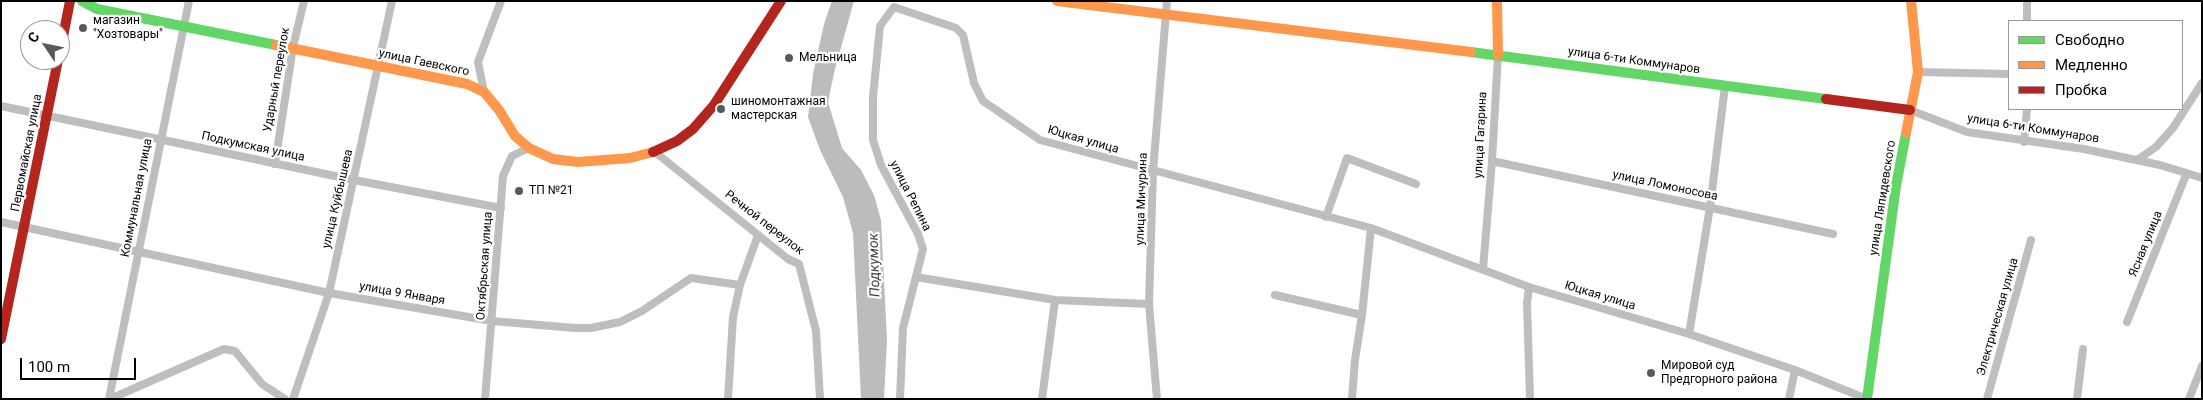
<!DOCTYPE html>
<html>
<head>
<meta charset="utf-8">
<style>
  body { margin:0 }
  #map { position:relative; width:2203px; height:400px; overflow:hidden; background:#fff; font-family:Roboto,sans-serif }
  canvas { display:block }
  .frame { position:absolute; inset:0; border:2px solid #000; pointer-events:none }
  .legend { position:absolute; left:2008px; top:20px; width:175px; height:90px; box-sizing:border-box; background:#fff; border:1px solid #999; margin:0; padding:6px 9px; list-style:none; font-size:15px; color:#000 }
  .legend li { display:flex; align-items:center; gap:10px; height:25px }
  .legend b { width:25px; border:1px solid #999 }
  .north { position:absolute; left:20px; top:20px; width:50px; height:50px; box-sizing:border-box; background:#fff; border:1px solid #999; border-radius:50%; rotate:304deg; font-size:14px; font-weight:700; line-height:20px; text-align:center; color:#000 }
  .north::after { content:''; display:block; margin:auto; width:18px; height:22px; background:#595959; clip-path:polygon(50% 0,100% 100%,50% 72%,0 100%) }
  .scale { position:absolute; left:20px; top:358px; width:116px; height:22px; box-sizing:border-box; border:2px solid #000; border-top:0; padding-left:6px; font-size:15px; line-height:18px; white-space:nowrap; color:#000; -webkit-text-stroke:4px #fff; paint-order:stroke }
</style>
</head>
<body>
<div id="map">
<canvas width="2203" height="400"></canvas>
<div class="frame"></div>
<ul class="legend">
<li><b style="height:6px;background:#63d668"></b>Свободно</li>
<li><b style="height:6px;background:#ff974d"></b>Медленно</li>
<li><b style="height:6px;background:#b3261e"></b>Пробка</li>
</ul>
<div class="north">С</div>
<div class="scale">100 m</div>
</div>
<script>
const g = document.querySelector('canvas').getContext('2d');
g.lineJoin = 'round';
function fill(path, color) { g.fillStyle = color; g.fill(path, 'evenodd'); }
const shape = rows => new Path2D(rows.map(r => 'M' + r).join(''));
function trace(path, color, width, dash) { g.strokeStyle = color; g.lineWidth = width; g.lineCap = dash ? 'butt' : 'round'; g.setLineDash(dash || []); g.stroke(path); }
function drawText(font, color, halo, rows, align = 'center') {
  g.font = font + ' Roboto,sans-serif'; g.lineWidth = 4.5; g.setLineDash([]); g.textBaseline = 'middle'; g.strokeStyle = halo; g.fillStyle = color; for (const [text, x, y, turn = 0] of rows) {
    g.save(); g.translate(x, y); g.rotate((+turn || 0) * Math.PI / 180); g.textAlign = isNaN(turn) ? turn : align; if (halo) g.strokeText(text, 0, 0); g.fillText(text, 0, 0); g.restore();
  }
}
const water = shape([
  [832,1,854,1,835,69,828,102,842,148,861,170,874,195,881,220,887,340,884,399,861,399,853,233,843,197,820,150,808,117,813,74,824,24]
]);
const street = shape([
  [2027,1,2027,21],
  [1918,72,2009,74],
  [484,92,478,62,501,1],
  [1,106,354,180,501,208],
  [1910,110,1967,132,2084,149,2160,165,2202,178],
  [2024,142,2027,109],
  [655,152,788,259,799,264,816,331,820,399],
  [2137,160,2156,147,2173,128,2202,83],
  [1492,161,1833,234],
  [275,164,293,47,304,1],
  [1326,217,1347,158,1416,184],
  [1,222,329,293,492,321,575,328,591,328,620,322,642,311,691,278,740,285,758,235],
  [1483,269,1492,161,1498,55],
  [916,277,1055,300,1149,304],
  [1529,287,1527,303,1530,399],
  [1275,295,1362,315],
  [2127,322,2186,175],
  [1689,334,1710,207,1725,86],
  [109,399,189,1],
  [110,399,224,349,235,351,262,384,285,399],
  [293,399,329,293,392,1],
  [485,399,503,176,512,156,529,148],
  [728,399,733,317,740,285],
  [900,399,903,328,923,249,918,234,881,165,873,140,873,97,880,26,894,7,956,28,963,35,974,83,983,101,1040,140,1371,228,1529,287,1689,334,1795,370,1867,399],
  [1042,399,1055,300],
  [1157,399,1149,304,1153,171,1167,1],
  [1352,399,1355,360,1362,315,1371,228],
  [1789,399,1795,370],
  [1987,399,2031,240],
  [2077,399,2083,349],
  [2189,399,2202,366]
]);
const fast = shape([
  [82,1,97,9,276,45],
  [1471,52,1826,99],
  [1867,399,1896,186,1906,133]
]);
const slow = shape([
  [1057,1,1471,52],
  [1497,1,1498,55],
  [276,45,467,84,484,92,499,110,515,136,529,148,553,159,578,162,630,158,653,152],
  [1906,133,1918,72,1911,1]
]);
const jam = shape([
  [60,52,70,1],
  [1826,99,1910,110],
  [653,152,677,141,693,129,714,105,781,1],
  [1,339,58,60]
]);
const markers = [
  [83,28,5,"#595959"],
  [789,58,5,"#595959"],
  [721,109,5,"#595959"],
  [519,191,5,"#595959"],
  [1651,373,5,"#595959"]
];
const poiNames = [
  ["магазин",93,21],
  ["\"Хозтовары\"",93,35],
  ["Мельница",799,58],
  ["шиномонтажная",731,102],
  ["мастерская",731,116],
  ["ТП №21",529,191],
  ["Мировой суд",1661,366],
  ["Предгорного района",1661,380]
];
const streetNames = [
  ["улица 6-ти Коммунаров",1634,61,8],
  ["улица Гаевского",424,63,12],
  ["Ударный переулок",277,80,-80],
  ["улица 6-ти Коммунаров",2033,129,9],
  ["улица Гагарина",1481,135,-87],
  ["Юцкая улица",1083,140,16],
  ["Подкумская улица",253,147,12],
  ["Первомайская улица",27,153,-79],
  ["улица Ломоносова",1665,186,12],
  ["улица Репина",910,196,63],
  ["Коммунальная улица",137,198,-79],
  ["улица Ляпидевского",1883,198,-81],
  ["улица Куйбышева",338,199,-77],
  ["улица Мичурина",1142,199,-88],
  ["Речной переулок",764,223,38],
  ["Ясная улица",2146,244,-68],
  ["Октябрьская улица",485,266,-86],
  ["улица 9 Января",402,294,10],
  ["Юцкая улица",1600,296,17],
  ["Электрическая улица",1998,317,-74]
];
const waterNames = [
  ["Подкумок",875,265,-92]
];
fill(water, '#bcbcbc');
trace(street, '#bebebe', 8);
trace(fast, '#63d668', 10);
trace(slow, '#ff974d', 10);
trace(jam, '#b3261e', 10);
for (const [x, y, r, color] of markers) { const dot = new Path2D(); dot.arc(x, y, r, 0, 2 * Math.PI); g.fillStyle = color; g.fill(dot); trace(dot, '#fff', 2); }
drawText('12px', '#000', '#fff', poiNames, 'left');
drawText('12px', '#000', '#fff', streetNames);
drawText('italic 14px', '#414141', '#fff', waterNames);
</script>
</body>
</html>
